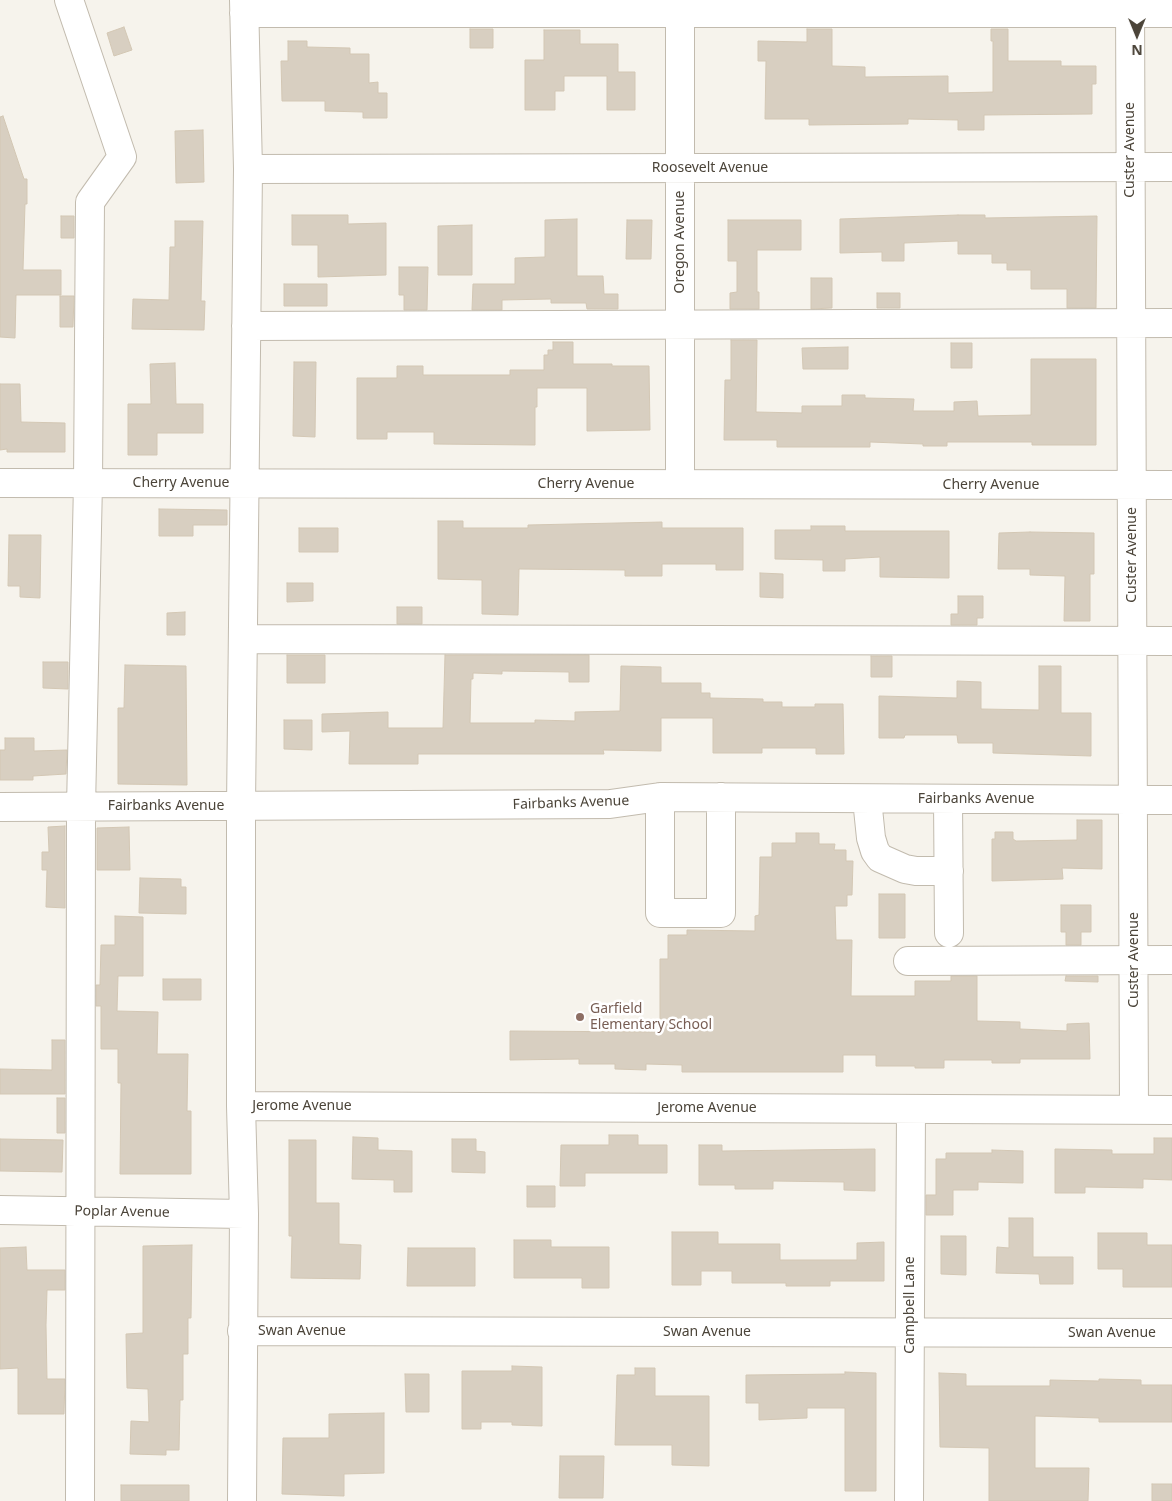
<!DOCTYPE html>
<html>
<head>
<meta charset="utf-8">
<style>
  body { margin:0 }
  #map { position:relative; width:1172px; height:1501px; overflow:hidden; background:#f6f3ec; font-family:"Noto Sans",sans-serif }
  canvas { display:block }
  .north { position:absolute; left:1112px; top:10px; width:50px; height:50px; -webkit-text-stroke:4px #fff; paint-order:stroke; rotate:180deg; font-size:14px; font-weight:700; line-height:20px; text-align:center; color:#4b4439 }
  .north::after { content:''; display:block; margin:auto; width:18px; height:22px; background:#4b4439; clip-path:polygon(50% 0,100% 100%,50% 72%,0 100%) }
</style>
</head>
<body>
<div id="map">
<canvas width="1172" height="1501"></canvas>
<div class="north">N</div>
</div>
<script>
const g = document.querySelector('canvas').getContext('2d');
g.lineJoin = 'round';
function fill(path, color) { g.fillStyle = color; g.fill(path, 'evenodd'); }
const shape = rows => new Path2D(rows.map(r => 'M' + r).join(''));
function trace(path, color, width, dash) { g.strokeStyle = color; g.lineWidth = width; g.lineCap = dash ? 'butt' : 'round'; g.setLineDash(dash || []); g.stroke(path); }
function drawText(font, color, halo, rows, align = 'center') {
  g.font = font + ' "Noto Sans",sans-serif'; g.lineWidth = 5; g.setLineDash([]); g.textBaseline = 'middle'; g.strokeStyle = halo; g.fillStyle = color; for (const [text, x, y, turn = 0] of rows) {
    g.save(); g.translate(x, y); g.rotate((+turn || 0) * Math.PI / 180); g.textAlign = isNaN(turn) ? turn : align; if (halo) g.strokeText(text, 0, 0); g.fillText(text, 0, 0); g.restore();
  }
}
const building = shape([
  [124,27,132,50,114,56,107,33,124,27],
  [470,29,493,29,493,48,470,48,470,29],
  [807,29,832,29,832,66,865,67,865,77,948,76,948,93,993,92,993,41,991,41,991,29,1008,29,1008,61,1061,61,1061,66,1096,66,1096,84,1092,84,1092,114,984,115,984,130,958,130,958,120,908,119,908,124,809,125,809,119,765,119,766,61,758,61,758,41,807,42,807,29],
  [544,30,580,30,580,44,618,44,618,72,635,72,635,110,607,110,607,76,564,76,564,91,555,91,555,110,525,110,525,60,544,60,544,30],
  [288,41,307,41,307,47,350,48,350,54,369,54,369,83,378,82,378,93,387,93,387,118,363,118,363,112,325,111,325,101,282,101,281,61,288,61,288,41],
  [3,116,24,179,27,179,27,204,25,204,23,270,61,270,61,295,16,295,15,338,0,337,0,117,3,116],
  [203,130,204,182,176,183,175,131,203,130],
  [292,215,348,215,348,224,386,223,386,275,318,277,318,245,292,245,292,215],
  [958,215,985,215,985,218,1097,216,1096,308,1067,308,1067,289,1031,289,1031,270,1007,270,1007,263,992,263,992,254,958,254,958,241,904,243,904,261,882,261,882,252,840,253,840,219,958,215],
  [61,216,74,216,74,238,61,238,61,216],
  [577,219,577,276,603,276,604,294,618,294,618,309,587,309,586,303,551,303,551,299,502,300,502,310,472,310,473,284,515,284,515,258,545,257,545,220,577,219],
  [627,220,652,220,651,259,626,259,627,220],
  [728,220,801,220,801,250,757,250,757,292,759,292,759,309,730,309,730,293,737,292,737,261,728,261,728,220],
  [175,221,203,221,201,301,205,301,204,330,132,329,133,299,169,300,170,247,175,247,175,221],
  [472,225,472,275,438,275,438,226,472,225],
  [399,267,428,267,427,310,404,310,404,295,399,295,399,267],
  [811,278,832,278,832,308,811,309,811,278],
  [284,284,327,284,327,306,284,306,284,284],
  [877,293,900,293,900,308,877,308,877,293],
  [60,296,74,296,73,327,60,327,60,296],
  [731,340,757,340,756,412,802,413,802,406,842,406,842,395,865,395,865,398,914,399,913,411,954,411,954,402,977,401,978,416,1031,415,1031,359,1096,359,1096,445,1032,445,1032,442,947,442,947,446,923,446,923,444,870,442,870,447,777,447,777,440,724,440,725,380,731,380,731,340],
  [553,342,573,342,573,364,612,364,612,366,649,366,650,430,587,431,587,388,537,388,537,407,535,407,535,445,434,444,434,432,387,432,387,439,357,439,357,378,397,378,397,366,423,366,423,375,510,375,510,370,544,370,544,355,548,355,548,350,553,350,553,342],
  [951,343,972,343,972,368,951,368,951,343],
  [848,347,848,369,803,369,802,348,848,347],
  [294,362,316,362,315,437,293,436,294,362],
  [175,363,176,404,203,404,203,433,157,433,157,455,128,455,128,404,151,404,150,364,175,363],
  [0,384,20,384,21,422,65,423,65,452,7,452,7,449,0,450,0,384],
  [159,509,227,510,227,525,193,525,193,536,159,536,159,509],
  [438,521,463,521,463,528,528,528,528,525,662,522,662,528,743,528,743,570,716,570,716,564,662,564,662,576,625,576,625,570,519,569,518,615,482,614,482,580,438,579,438,521],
  [811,526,845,526,845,531,949,531,949,578,880,577,880,557,845,559,845,571,823,571,823,560,775,559,775,530,811,530,811,526],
  [299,528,338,528,338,552,299,552,299,528],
  [1030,532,1094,533,1094,574,1090,574,1090,621,1064,621,1065,576,1030,575,1030,569,998,569,999,533,1030,532],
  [9,535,41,535,40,598,20,597,20,586,8,586,9,535],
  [760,573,783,574,783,598,760,597,760,573],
  [287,583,313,583,313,601,287,602,287,583],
  [958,596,983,596,983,618,977,618,977,625,951,625,951,614,958,614,958,596],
  [397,607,422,607,422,624,397,624,397,607],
  [185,612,185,635,167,635,167,613,185,612],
  [287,655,325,655,325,683,287,683,287,655],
  [445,655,589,655,589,682,569,682,569,672,502,671,502,674,473,673,473,679,471,679,470,723,535,723,535,720,575,721,575,712,620,711,621,666,661,667,661,683,701,683,701,693,710,693,710,698,763,699,763,702,782,702,782,707,815,707,815,704,843,704,844,754,816,754,816,748,762,748,762,753,713,753,713,718,661,718,661,751,603,750,604,754,418,754,418,764,349,764,350,731,322,732,322,714,388,712,388,728,443,728,445,655],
  [871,656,892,656,892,677,871,677,871,656],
  [43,662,68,662,68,689,43,688,43,662],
  [125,665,186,666,187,785,118,784,118,708,124,708,125,665],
  [1039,666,1061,666,1061,713,1091,713,1091,756,993,753,993,743,958,743,957,735,905,735,904,738,879,738,879,696,957,698,957,681,981,682,981,709,1039,710,1039,666],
  [284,720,312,720,312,750,284,749,284,720],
  [5,738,34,738,34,751,67,750,66,774,33,776,33,780,0,780,0,750,5,750,5,738],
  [1077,820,1102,820,1102,869,1062,868,1063,879,992,881,992,839,995,839,995,832,1013,832,1013,839,1016,841,1077,840,1077,820],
  [65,826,65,908,46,907,47,870,42,870,42,852,49,852,48,827,65,826],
  [129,827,130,870,97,870,97,828,129,827],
  [796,833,819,833,819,844,835,844,834,850,846,850,846,861,853,861,852,895,847,895,847,906,835,906,836,940,852,940,851,996,915,996,915,981,951,981,951,976,977,976,977,1021,1020,1022,1020,1029,1067,1031,1067,1024,1089,1023,1090,1059,1020,1059,1020,1063,992,1063,992,1060,944,1060,944,1068,915,1068,915,1066,876,1066,876,1055,843,1055,843,1072,682,1072,682,1065,646,1064,646,1070,615,1069,615,1064,579,1064,579,1059,510,1060,510,1031,660,1032,660,959,668,959,668,935,687,935,687,930,755,931,755,916,759,915,760,857,772,857,772,843,796,843,796,833],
  [140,878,181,879,181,887,186,887,186,914,139,913,140,878],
  [879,894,905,894,905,938,879,938,879,894],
  [1061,905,1091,905,1091,932,1081,932,1081,945,1066,945,1066,932,1061,932,1061,905],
  [115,916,143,917,143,976,118,976,117,1011,158,1012,157,1054,188,1054,187,1111,191,1111,191,1174,120,1174,121,1083,118,1083,118,1049,101,1049,101,1006,96,1006,96,985,100,985,101,945,115,945,115,916],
  [1066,976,1098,976,1098,982,1065,981,1066,976],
  [163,979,201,979,201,1000,163,1000,163,979],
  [52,1040,65,1040,65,1094,0,1094,0,1069,52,1070,52,1040],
  [57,1098,65,1098,65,1133,57,1133,57,1098],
  [609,1135,638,1135,638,1145,667,1145,667,1173,585,1173,585,1186,560,1186,561,1145,609,1145,609,1135],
  [353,1137,378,1138,378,1150,412,1151,412,1192,394,1192,394,1180,352,1179,353,1137],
  [1154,1138,1172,1138,1172,1180,1143,1179,1143,1188,1085,1187,1085,1193,1055,1193,1055,1149,1112,1150,1112,1154,1154,1154,1154,1138],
  [0,1139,63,1140,62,1172,0,1171,0,1139],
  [452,1139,476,1139,476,1151,485,1152,485,1173,452,1172,452,1139],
  [289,1140,316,1140,316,1203,339,1203,339,1244,361,1245,360,1279,291,1278,292,1236,289,1236,289,1140],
  [699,1145,722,1145,722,1151,875,1149,875,1191,844,1190,844,1182,773,1181,773,1189,735,1189,735,1185,699,1185,699,1145],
  [992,1150,1023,1151,1023,1183,978,1182,978,1190,953,1190,953,1215,926,1215,926,1195,936,1195,936,1159,946,1159,946,1153,992,1153,992,1150],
  [527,1186,555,1186,555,1207,527,1207,527,1186],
  [1009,1218,1033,1218,1033,1257,1073,1257,1073,1284,1040,1284,1039,1274,996,1273,997,1247,1009,1248,1009,1218],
  [672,1232,718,1232,718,1244,780,1244,780,1260,857,1260,857,1243,884,1242,884,1281,830,1281,830,1286,786,1286,786,1283,732,1283,732,1271,701,1271,701,1285,672,1285,672,1232],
  [1098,1233,1147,1233,1147,1245,1172,1245,1172,1287,1123,1287,1123,1269,1098,1269,1098,1233],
  [941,1236,966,1236,966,1275,941,1274,941,1236],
  [514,1240,551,1240,551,1247,609,1247,609,1288,582,1288,582,1278,514,1278,514,1240],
  [192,1245,191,1318,188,1318,188,1354,183,1354,183,1400,180,1400,179,1450,166,1450,166,1455,130,1454,131,1421,149,1422,148,1389,127,1388,126,1334,143,1333,143,1246,192,1245],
  [26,1247,27,1270,65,1270,65,1290,47,1290,46,1325,47,1379,65,1379,64,1414,18,1414,18,1368,0,1369,0,1248,26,1247],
  [408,1248,475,1248,475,1286,407,1286,408,1248],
  [512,1366,542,1367,542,1426,512,1425,512,1422,481,1422,481,1429,462,1429,462,1371,512,1371,512,1366],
  [635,1368,655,1368,655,1396,709,1396,709,1466,672,1465,672,1445,615,1445,617,1375,635,1375,635,1368],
  [845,1372,876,1373,876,1491,845,1491,845,1408,807,1408,807,1418,759,1420,759,1403,746,1403,746,1375,845,1374,845,1372],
  [939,1373,966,1374,966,1386,1050,1386,1050,1380,1099,1381,1099,1379,1141,1380,1141,1385,1172,1385,1172,1422,1099,1422,1099,1418,1035,1416,1035,1468,1089,1468,1088,1501,989,1501,989,1448,940,1447,939,1373],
  [405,1374,429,1374,429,1412,406,1412,405,1374],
  [384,1413,384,1473,344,1474,344,1496,282,1494,283,1438,329,1438,329,1414,384,1413],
  [560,1456,604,1456,603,1498,559,1498,560,1456],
  [1152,1484,1172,1484,1172,1501,1152,1501,1152,1484],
  [121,1485,189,1485,189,1501,121,1501,121,1485]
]);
const minor = shape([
  [69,0,122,157,90,202,88,483,81,807,80,1501],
  [1130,0,1134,1109],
  [244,13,1172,13],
  [248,169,1172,167],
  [246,326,1172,323],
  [0,483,1172,485],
  [680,484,680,0],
  [243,639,1172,641],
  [660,797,660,913,721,913,721,797],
  [867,799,871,838,875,851,880,858,905,869,916,871,949,871],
  [948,799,949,933],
  [0,807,610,804,660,797,1172,800],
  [908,961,1172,960],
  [241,1106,1172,1110],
  [0,1210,244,1214],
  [242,1331,1172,1333],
  [242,1501,244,1214,241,1106,241,806,248,169,244,0],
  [909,1501,911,1109]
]);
const markers = [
  [580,1017,5,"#8d6e63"]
];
const streetNames = [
  ["Custer Avenue",1130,150,-90],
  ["Roosevelt Avenue",710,168],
  ["Oregon Avenue",680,242,-90],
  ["Cherry Avenue",181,483],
  ["Cherry Avenue",586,484],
  ["Cherry Avenue",991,485],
  ["Custer Avenue",1132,555,-90],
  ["Fairbanks Avenue",976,799],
  ["Fairbanks Avenue",571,803,-2],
  ["Fairbanks Avenue",166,806],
  ["Custer Avenue",1134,960,-90],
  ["Jerome Avenue",302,1106],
  ["Jerome Avenue",707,1108],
  ["Poplar Avenue",122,1212,1],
  ["Campbell Lane",910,1305,-90],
  ["Swan Avenue",302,1331],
  ["Swan Avenue",707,1332],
  ["Swan Avenue",1112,1333]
];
const educationNames = [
  ["Garfield",590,1009],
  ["Elementary School",590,1025]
];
fill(building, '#d8cfc1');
trace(building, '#d3c7b4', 1);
trace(minor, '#c2bbae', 30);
trace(minor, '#fff', 28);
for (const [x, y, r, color] of markers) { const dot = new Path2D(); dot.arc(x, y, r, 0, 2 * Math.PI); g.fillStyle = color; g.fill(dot); trace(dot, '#fff', 2); }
drawText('14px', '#4b4439', '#fff', streetNames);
drawText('14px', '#785e54', '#fff', educationNames, 'left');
</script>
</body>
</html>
